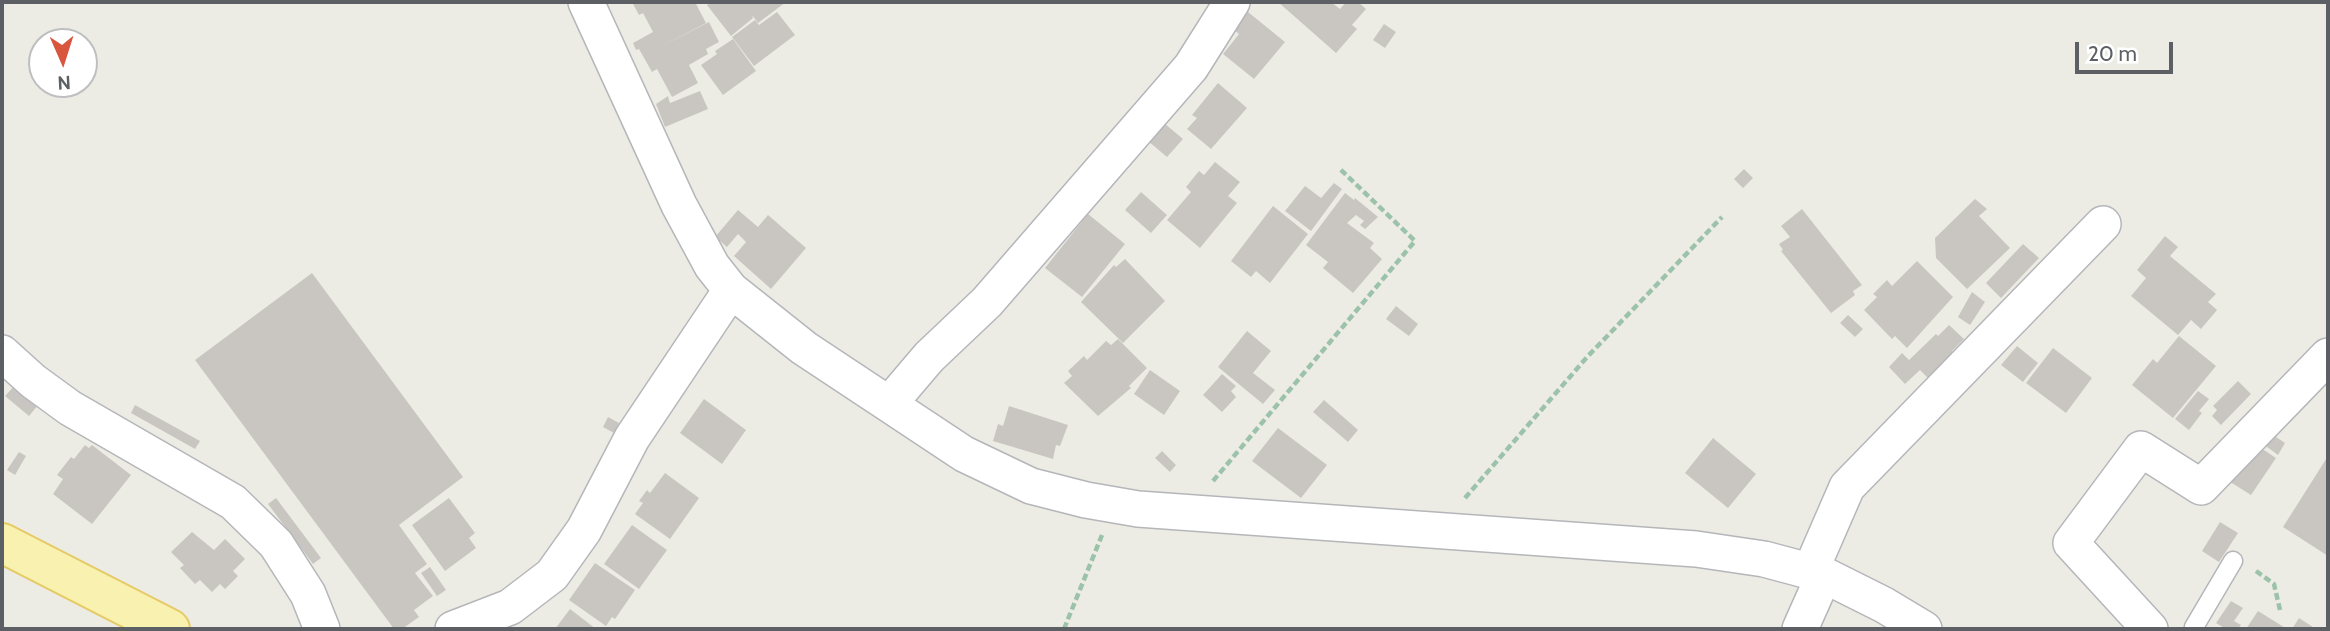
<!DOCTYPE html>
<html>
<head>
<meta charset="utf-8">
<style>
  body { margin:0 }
  #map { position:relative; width:2330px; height:631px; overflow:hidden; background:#edece4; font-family:Cabin,sans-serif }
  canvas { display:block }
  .frame { position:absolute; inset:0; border:4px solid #5c5f63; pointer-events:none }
  .north { position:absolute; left:28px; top:28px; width:70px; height:70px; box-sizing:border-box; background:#fff; border:2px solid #bebfc1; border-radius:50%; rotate:177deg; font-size:19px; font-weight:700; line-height:28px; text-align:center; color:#5c5f63 }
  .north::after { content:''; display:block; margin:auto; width:24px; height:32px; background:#d9563e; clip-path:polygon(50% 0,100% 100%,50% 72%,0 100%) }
  .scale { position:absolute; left:2075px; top:42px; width:98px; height:32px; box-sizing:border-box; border:4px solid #5c5f63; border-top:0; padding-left:9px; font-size:21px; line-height:24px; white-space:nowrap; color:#5c5f63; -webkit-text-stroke:5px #fff; paint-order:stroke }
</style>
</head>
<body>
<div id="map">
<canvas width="2330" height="631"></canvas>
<div class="frame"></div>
<div class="north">N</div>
<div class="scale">20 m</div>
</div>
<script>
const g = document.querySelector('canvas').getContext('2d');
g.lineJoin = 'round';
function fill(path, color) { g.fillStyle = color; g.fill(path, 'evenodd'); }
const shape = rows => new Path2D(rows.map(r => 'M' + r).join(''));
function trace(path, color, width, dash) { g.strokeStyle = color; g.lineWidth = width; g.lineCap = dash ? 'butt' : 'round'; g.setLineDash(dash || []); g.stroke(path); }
const building = shape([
  [632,2,695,2,706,23,660,47,709,22,719,42,706,49,708,54,689,65,698,83,672,97,657,69,652,72,639,49,636,50,633,43,653,32,643,13,639,15],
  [711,2,786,2,758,23,752,15,753,18,731,36,707,5],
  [1278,2,1331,2,1340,9,1346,2,1358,2,1366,9,1352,25,1357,29,1336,53],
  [777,12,795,35,754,66,732,37,755,20,759,25],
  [1248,12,1285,42,1254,79,1223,54,1239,34,1234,30],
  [1384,24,1396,32,1385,48,1373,40],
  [733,39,756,71,723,95,701,65,717,54,715,51],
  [1218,83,1247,108,1211,149,1187,129,1197,118,1192,115],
  [700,91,708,109,665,127,656,104,668,96,670,103],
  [1164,123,1183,139,1167,157,1148,141],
  [1215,162,1240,182,1228,196,1237,203,1200,248,1167,220,1191,192,1186,187,1199,171,1204,175],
  [1744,169,1753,178,1743,188,1734,179],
  [1334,183,1342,189,1311,231,1285,211,1305,186,1321,198],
  [1141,192,1167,215,1151,233,1125,210],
  [1345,193,1354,200,1355,198,1378,217,1365,229,1360,225,1364,221,1356,215,1347,223,1374,243,1370,248,1382,259,1353,293,1323,268,1328,262,1306,245],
  [1975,199,1987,209,1979,216,2010,248,1967,289,1936,258,1935,238],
  [1273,206,1308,234,1270,283,1256,271,1251,277,1231,261],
  [1802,209,1862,285,1853,291,1855,295,1831,313,1781,251,1783,250,1779,244,1790,237,1781,226],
  [738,210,758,227,768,215,806,248,771,289,734,256,746,242,738,234,727,247,715,237],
  [1088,214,1125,244,1082,297,1045,268],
  [2165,236,2178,247,2170,256,2216,294,2208,302,2217,310,2201,329,2191,320,2178,335,2131,296,2146,278,2137,270],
  [2023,244,2039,258,2001,298,1986,283],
  [1125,259,1165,301,1123,343,1081,302,1114,265,1116,267],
  [1917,261,1953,297,1907,348,1895,336,1892,339,1864,310,1877,297,1873,294,1887,280,1892,286],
  [312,273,463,477,399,525,427,564,415,573,433,596,414,610,419,617,402,629,394,629,195,360],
  [1972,292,1985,302,1970,325,1958,317],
  [1396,306,1418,324,1409,336,1386,319],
  [1848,315,1863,329,1855,337,1840,323],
  [1949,325,1964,339,1952,351,1956,355,1930,380,1920,370,1905,384,1889,367,1902,353,1909,360,1936,334,1938,336],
  [1247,331,1271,351,1253,373,1275,390,1263,404,1218,367],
  [2179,336,2216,366,2173,418,2132,385,2153,359,2157,363],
  [1118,339,1147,368,1129,386,1131,388,1098,416,1064,383,1072,376,1068,371,1084,356,1087,360,1106,341,1111,345],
  [2017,346,2038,363,2023,382,2001,365],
  [2053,348,2092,378,2066,413,2026,383],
  [1150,370,1180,391,1164,415,1134,394],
  [1222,374,1236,386,1231,391,1236,397,1222,412,1203,395],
  [2238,381,2251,394,2221,425,2212,416,2217,410,2213,406],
  [16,384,39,404,29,416,5,396],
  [2198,391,2209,399,2199,411,2202,413,2189,430,2175,419],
  [704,399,746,430,722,464,680,433],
  [1324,400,1358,430,1348,442,1313,412],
  [135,405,200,441,195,449,131,413],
  [1009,406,1068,425,1060,446,1056,445,1053,459,993,441,998,424,1003,426],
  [608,417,619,423,614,433,603,427],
  [1278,428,1327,465,1301,498,1252,461],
  [2267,431,2285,443,2278,455,2259,441],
  [1713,438,1756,474,1728,508,1685,473],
  [2255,444,2276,458,2251,495,2224,478],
  [85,445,89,448,92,445,131,475,92,524,53,494,63,479,57,475,71,457,74,459],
  [1162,451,1176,465,1170,472,1155,458],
  [19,452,26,456,15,475,7,470],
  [2328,456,2328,556,2283,527],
  [665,473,699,498,670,539,635,514,643,503,639,501,647,490,650,493],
  [276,498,321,558,313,564,268,504],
  [449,498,475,533,469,538,476,548,445,571,412,525],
  [2220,522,2238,533,2219,562,2202,551],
  [632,525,667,550,639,589,604,564],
  [192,532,214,550,225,539,245,559,233,571,238,576,225,589,220,584,212,592,200,580,195,584,180,568,184,565,171,552],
  [595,563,635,590,615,619,612,617,606,626,569,600],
  [430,567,446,590,437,596,421,573],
  [2231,601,2243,608,2234,621,2241,625,2238,629,2226,629,2216,623],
  [570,609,596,629,555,629],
  [2258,611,2287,629,2246,629],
  [2299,618,2316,629,2292,629]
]);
const path = shape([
  [1213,481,1415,241,1339,168],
  [1465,498,1588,356,1722,217],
  [2256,571,2274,584,2280,610],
  [1064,629,1102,535]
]);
const lane = shape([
  [2195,629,2194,627,2233,561]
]);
const street = shape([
  [586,2,679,205,712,266,731,290,804,348,964,454,1031,486,1086,500,1138,509,1696,549,1764,559,1824,575,1884,605,1924,629],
  [2,353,33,381,70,408,233,502,276,544,308,594,322,629],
  [889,404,929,357,987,302,1191,67,1232,2],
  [1810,572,1847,487,2103,224],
  [453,629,510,607,552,575,584,530,632,438,731,290],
  [1800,629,1824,575],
  [2150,629,2071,543,2141,449,2201,487,2328,356]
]);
const primary = shape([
  [2,543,170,629]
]);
fill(building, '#c9c6c1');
trace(lane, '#b4b6ba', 21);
trace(street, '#b4b6ba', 38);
trace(primary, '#e5ca66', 42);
trace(path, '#9cc3aa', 4.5, [7, 3.5]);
trace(lane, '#fff', 18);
trace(street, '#fff', 35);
trace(primary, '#f8f1af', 38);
</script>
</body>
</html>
